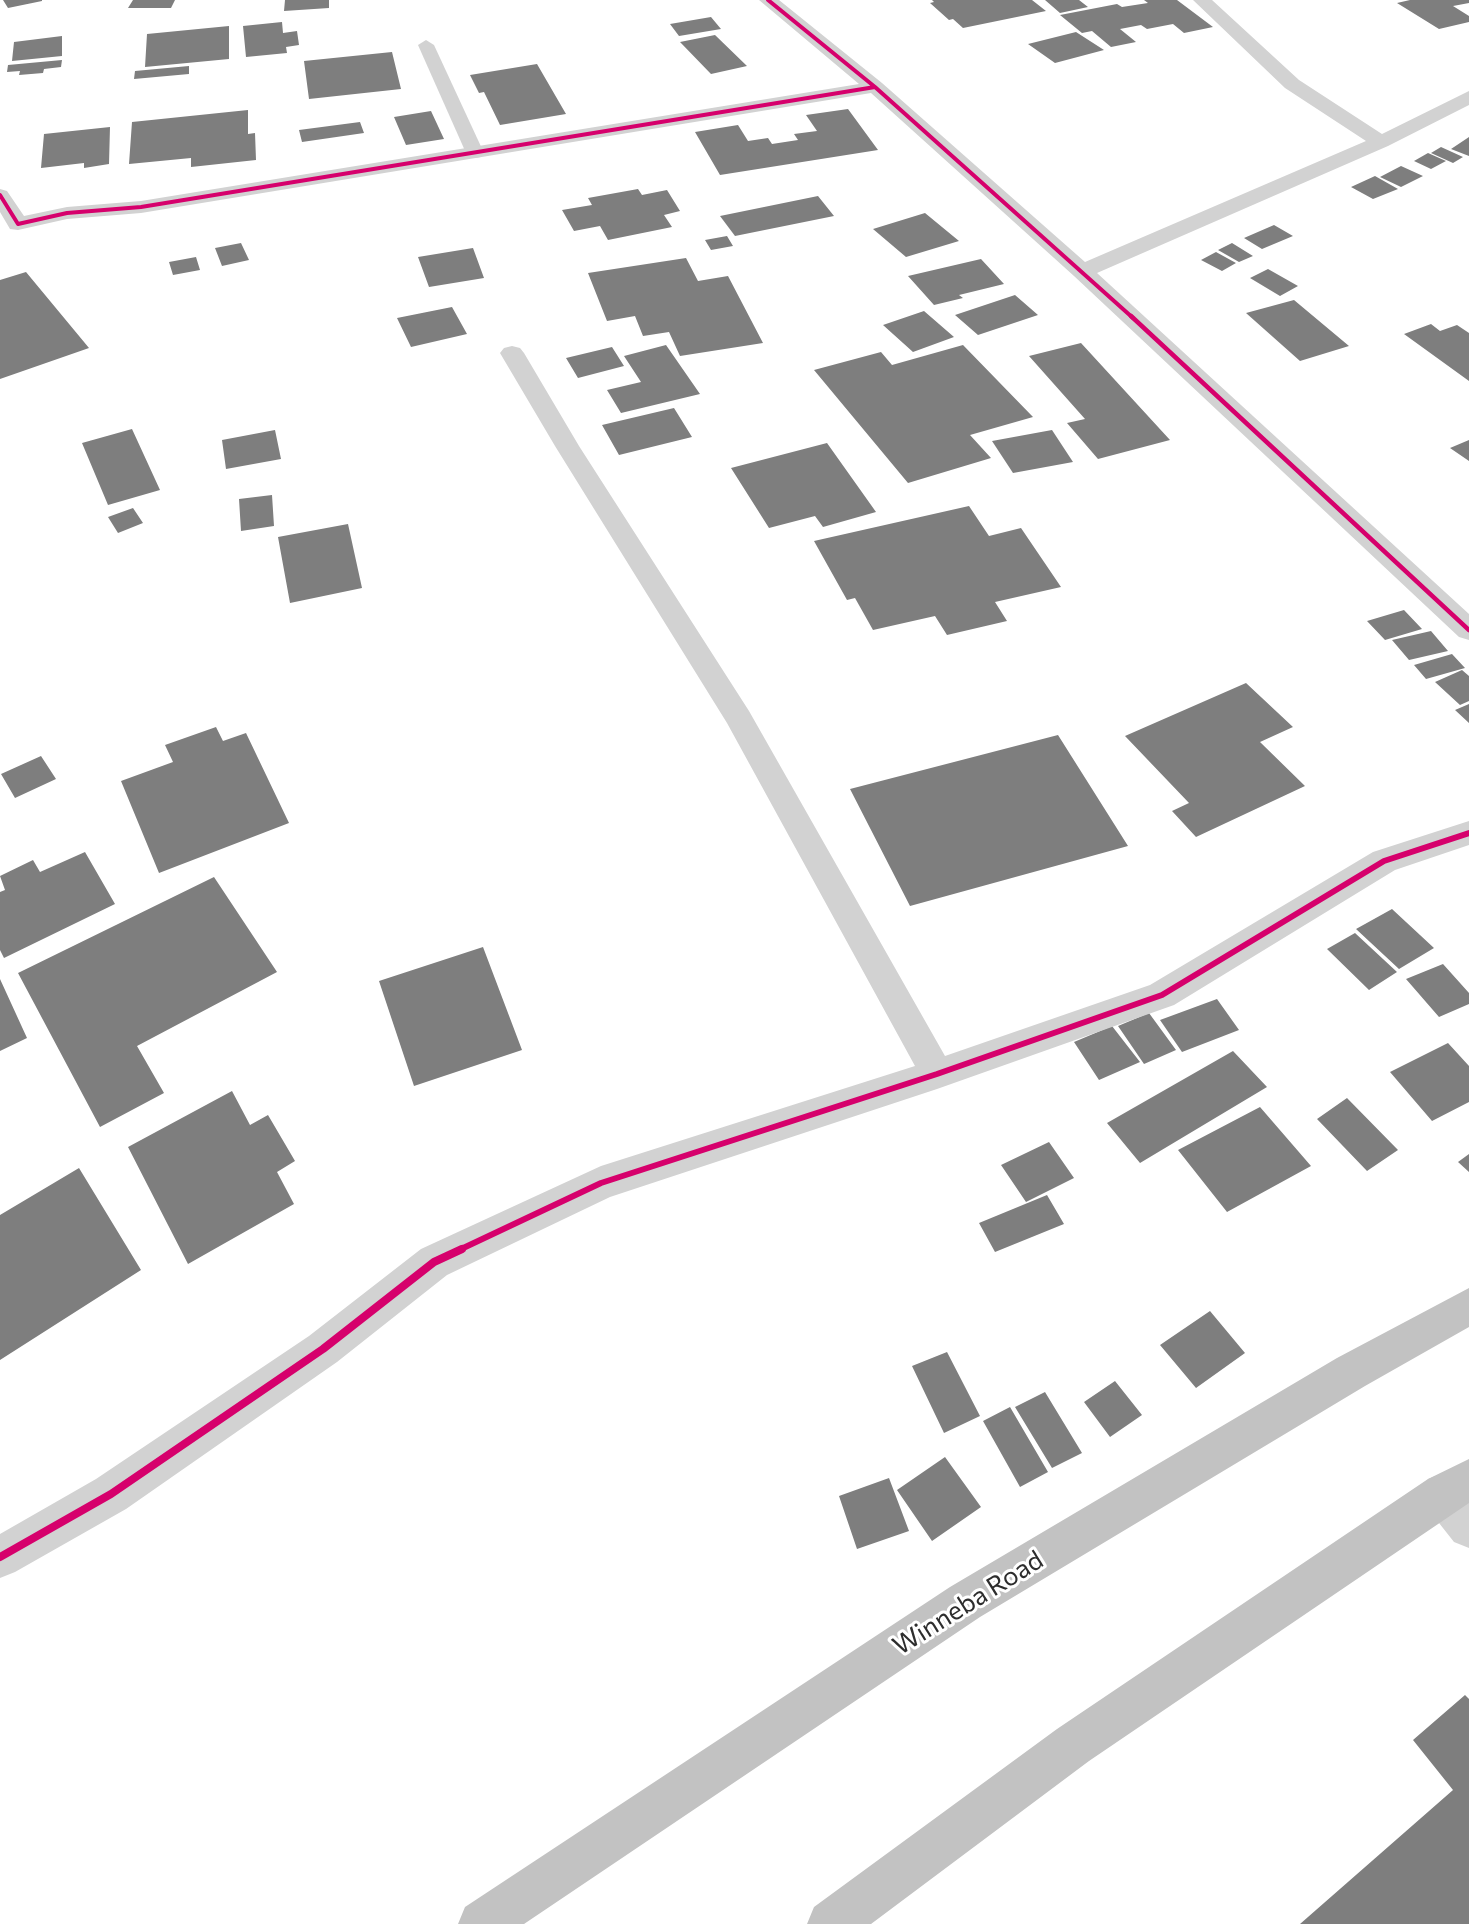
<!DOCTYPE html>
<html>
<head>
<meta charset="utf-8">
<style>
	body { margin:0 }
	canvas { display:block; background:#fff }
</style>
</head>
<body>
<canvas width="1469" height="1924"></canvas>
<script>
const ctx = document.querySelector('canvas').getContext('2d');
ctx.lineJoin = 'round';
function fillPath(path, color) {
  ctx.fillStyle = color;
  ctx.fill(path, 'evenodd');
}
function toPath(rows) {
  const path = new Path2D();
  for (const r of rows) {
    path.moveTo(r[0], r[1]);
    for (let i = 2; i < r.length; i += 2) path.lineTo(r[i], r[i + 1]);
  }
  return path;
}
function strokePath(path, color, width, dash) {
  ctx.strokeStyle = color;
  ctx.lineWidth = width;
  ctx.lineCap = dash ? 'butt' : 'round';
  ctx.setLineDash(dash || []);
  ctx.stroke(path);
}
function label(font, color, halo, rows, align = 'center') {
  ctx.font = font + ' Commissioner,sans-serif';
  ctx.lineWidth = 6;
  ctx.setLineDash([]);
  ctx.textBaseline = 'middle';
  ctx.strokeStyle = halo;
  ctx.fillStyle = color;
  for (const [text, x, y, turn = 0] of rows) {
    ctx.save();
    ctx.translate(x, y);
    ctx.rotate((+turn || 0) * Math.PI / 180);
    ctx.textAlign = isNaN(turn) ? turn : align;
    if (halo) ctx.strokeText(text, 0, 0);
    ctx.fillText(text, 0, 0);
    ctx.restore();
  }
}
fillPath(toPath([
	[3,0,42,0,42,1,8,8],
	[133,0,175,0,171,8,128,8],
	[285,0,329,0,329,8,284,11],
	[932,0,1032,0,1046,11,963,28,953,19,949,20,930,3,934,2],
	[1045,0,1079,0,1088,7,1060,13],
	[1144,0,1177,0,1213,27,1184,33,1173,24,1147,29,1141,25,1120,29,1136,42,1111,47,1092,31,1082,33,1060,15,1117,4,1122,7,1148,3],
	[1410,0,1469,0,1469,3,1453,6,1469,16,1469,22,1439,29,1397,3],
	[711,17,721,29,679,36,670,24],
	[282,22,283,33,297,31,299,45,286,47,287,53,246,57,243,26],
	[229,26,229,59,145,67,147,34],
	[1076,32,1104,50,1055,63,1028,44],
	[715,35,747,66,711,74,680,42],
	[62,36,62,56,12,61,14,42],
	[392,52,401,89,309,99,304,61],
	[62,60,61,67,44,69,43,73,19,75,20,71,7,72,8,65],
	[537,64,566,114,500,125,484,92,479,93,470,75],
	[189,66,189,74,134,79,135,71],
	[848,109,878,150,720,175,695,132,738,125,748,141,768,138,772,144,798,140,794,134,817,131,806,115],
	[248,110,248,134,255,133,256,160,191,167,191,158,129,164,132,122],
	[431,111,444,139,406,145,394,117],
	[360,122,364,133,302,142,299,130],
	[110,127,109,164,84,168,84,163,41,168,44,134],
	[1469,137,1469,156,1451,149],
	[1441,147,1463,157,1453,163,1431,153],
	[1428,153,1446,161,1431,169,1414,161],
	[1401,166,1423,176,1401,187,1380,177],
	[1375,176,1398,189,1373,199,1351,187],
	[638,189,642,195,667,190,680,211,664,215,672,227,608,240,600,226,574,231,562,210,592,205,588,198],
	[818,196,834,216,735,236,720,216],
	[925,213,959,241,906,257,873,229],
	[1274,225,1293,236,1262,249,1244,238],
	[727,236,733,246,711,250,705,240],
	[241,243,249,260,222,266,215,248],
	[1232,243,1253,256,1239,262,1218,250],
	[473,248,484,278,429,287,418,257],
	[1216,252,1236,263,1222,271,1201,260],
	[196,257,200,270,173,275,169,262],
	[686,258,698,281,728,276,763,343,680,356,669,332,643,336,635,316,607,321,588,273],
	[981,259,1004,284,959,295,963,298,934,305,908,276],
	[1268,269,1298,286,1280,296,1250,278],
	[26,272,89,348,0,379,0,280],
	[1015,295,1038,315,978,335,955,315],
	[1294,300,1349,346,1300,361,1246,313],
	[452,307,467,334,411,347,397,318],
	[924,311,954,337,913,352,883,325],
	[1431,324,1440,331,1457,325,1469,333,1469,381,1404,334],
	[1081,343,1170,440,1098,459,1067,423,1085,419,1029,356],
	[666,345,700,394,621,413,607,390,641,382,624,356],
	[963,345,1033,417,970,435,991,458,908,483,814,370,881,352,892,365],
	[612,347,624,366,578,378,566,358],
	[674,408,692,437,619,455,602,425],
	[132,429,160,490,108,505,82,443],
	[275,430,281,459,226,469,222,440],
	[1052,430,1073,462,1013,473,992,441],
	[1469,440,1469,461,1450,448],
	[827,443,876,512,823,527,815,516,769,528,731,468],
	[272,495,274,526,241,531,239,499],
	[969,506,989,536,1021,528,1061,587,995,602,1007,621,947,635,935,616,873,630,855,598,847,600,814,541],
	[133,508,143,523,118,533,108,517],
	[348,524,362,588,290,603,278,537],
	[1404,610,1422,629,1385,640,1367,621],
	[1431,631,1448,651,1409,660,1392,640],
	[1452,654,1465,668,1426,679,1414,665],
	[1462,670,1469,676,1469,701,1460,705,1435,682],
	[1246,683,1293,727,1260,742,1305,786,1196,837,1172,811,1189,803,1125,736],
	[1469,704,1469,723,1455,710],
	[216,727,223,741,246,733,289,823,159,873,121,781,173,762,165,745],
	[1058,735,1128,846,910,906,850,789],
	[41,756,56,779,15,798,1,774],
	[85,852,115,904,4,958,0,950,0,892,5,890,0,876,33,860,40,872],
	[214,877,277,972,137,1046,164,1093,100,1127,18,973],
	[1392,909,1434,948,1399,969,1356,929],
	[1355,933,1397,972,1369,990,1327,949],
	[483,947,522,1050,414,1086,379,981],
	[1443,964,1469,993,1469,1004,1439,1017,1406,979],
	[0,979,27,1038,0,1051],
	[1217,999,1239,1030,1182,1052,1160,1020],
	[1149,1013,1176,1050,1144,1064,1118,1026],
	[1112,1026,1140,1062,1099,1080,1074,1042],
	[1448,1043,1469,1066,1469,1102,1432,1121,1390,1072],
	[1233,1051,1267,1087,1140,1163,1107,1123],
	[232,1091,250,1125,268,1115,295,1161,277,1172,294,1204,188,1264,128,1147],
	[1347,1098,1398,1150,1367,1171,1317,1119],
	[1260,1107,1311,1166,1227,1212,1178,1150],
	[1049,1142,1074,1178,1026,1202,1001,1165],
	[1469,1154,1469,1172,1458,1162],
	[79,1168,141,1270,0,1360,0,1215],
	[1047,1195,1064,1224,995,1252,979,1223],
	[1210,1311,1245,1353,1196,1388,1160,1345],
	[947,1352,980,1416,944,1433,912,1366],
	[1115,1381,1142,1415,1110,1437,1084,1402],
	[1045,1392,1082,1453,1052,1468,1015,1407],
	[1010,1407,1048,1472,1020,1487,983,1421],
	[945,1457,981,1507,932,1541,897,1490],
	[889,1478,909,1531,857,1549,839,1496],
	[1465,1695,1469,1699,1469,1924,1300,1924,1453,1790,1413,1740]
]), '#7e7e7e');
fillPath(toPath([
	[426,40,434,45,484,153,481,157,475,158,469,157,466,153,418,45,426,40]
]), '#d2d2d2');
fillPath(toPath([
	[759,0,779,0,882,83,1085,262,1366,141,1285,88,1193,0,1212,0,1299,80,1382,134,1469,91,1469,105,1388,146,1097,273,1469,614,1469,640,1459,637,1074,276,871,93,141,213,67,219,18,230,10,229,0,212,0,189,7,191,24,216,67,207,141,201,859,84,759,0],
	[512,346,520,348,524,353,579,446,749,711,945,1056,1150,985,1373,852,1469,821,1469,845,1395,870,1174,1005,937,1089,610,1197,447,1275,337,1362,126,1509,15,1572,0,1578,0,1534,96,1479,309,1336,421,1249,601,1166,915,1066,727,723,555,446,500,353,504,348,512,346],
	[1443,1473,1458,1479,1469,1494,1469,1548,1454,1542,1428,1509,1422,1494,1428,1479,1443,1473]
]), '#d2d2d2');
fillPath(toPath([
	[1469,1288,1469,1327,1365,1386,980,1617,524,1924,458,1924,465,1907,950,1587,1337,1358,1469,1288],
	[1469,1459,1469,1503,1089,1761,871,1924,807,1924,814,1907,1057,1729,1428,1479,1469,1459]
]), '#c2c2c2');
strokePath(toPath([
	[768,0,875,87,1133,318],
	[0,195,18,224,67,213,141,207,875,87]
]), '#d6006c', 4);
strokePath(toPath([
	[1131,316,1469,630]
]), '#d6006c', 4.5);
strokePath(toPath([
	[459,1250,601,1183,937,1074,1162,995,1384,861,1469,833]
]), '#d6006c', 6);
strokePath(toPath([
	[0,1557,111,1494,323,1349,434,1262,462,1249]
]), '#d6006c', 8);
label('26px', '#2d2d2d', '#fff', [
	["Winneba Road",968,1603,-32]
]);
</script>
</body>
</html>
